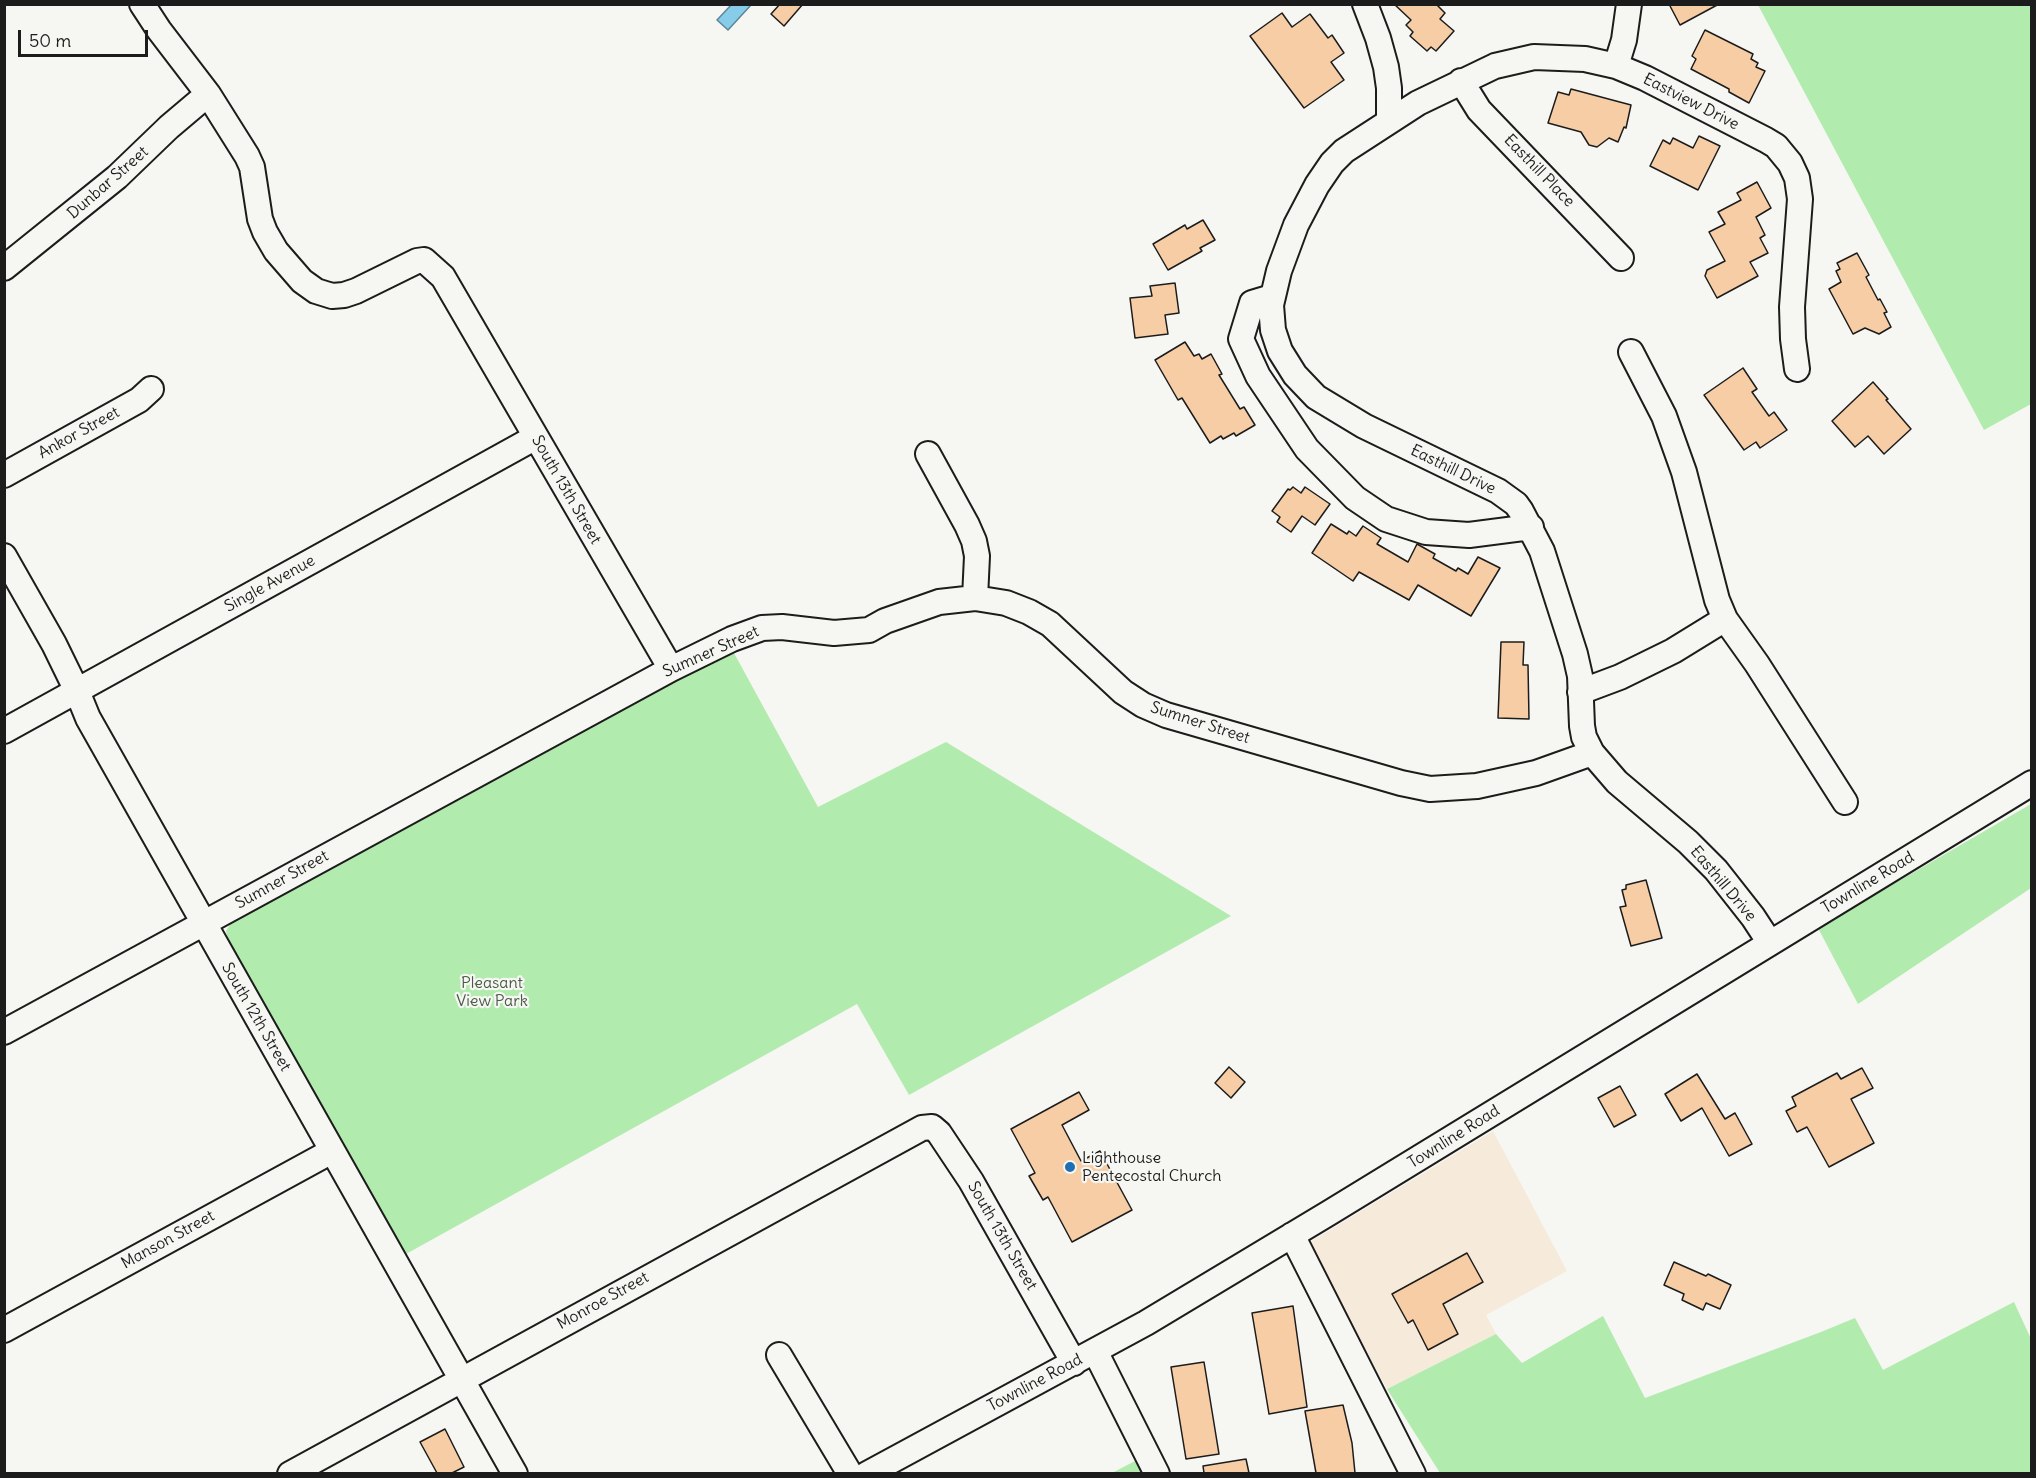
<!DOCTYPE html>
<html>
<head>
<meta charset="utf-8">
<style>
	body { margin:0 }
	#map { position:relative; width:2036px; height:1478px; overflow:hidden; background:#f6f6f2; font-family:Delius,sans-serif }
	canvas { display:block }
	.frame { position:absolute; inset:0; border:6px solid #1c1c1c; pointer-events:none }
	.scale { position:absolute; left:18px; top:30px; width:130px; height:27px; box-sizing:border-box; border:3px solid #1c1c1c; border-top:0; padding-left:8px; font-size:18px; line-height:21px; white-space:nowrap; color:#1c1c1c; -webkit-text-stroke:4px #f6f6f2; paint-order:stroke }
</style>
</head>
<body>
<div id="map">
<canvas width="2036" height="1478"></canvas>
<div class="frame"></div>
<div class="scale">50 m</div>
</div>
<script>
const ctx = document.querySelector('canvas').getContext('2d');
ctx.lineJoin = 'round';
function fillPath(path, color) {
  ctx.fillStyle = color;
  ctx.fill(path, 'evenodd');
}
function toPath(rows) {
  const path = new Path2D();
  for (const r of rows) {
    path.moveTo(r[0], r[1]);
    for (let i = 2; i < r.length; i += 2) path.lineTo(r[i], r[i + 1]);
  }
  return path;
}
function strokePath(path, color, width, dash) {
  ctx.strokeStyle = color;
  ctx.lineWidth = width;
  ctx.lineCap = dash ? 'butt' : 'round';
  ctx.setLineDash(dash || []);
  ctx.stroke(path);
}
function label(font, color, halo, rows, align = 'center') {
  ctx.font = font + ' Delius,sans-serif';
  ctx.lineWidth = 4.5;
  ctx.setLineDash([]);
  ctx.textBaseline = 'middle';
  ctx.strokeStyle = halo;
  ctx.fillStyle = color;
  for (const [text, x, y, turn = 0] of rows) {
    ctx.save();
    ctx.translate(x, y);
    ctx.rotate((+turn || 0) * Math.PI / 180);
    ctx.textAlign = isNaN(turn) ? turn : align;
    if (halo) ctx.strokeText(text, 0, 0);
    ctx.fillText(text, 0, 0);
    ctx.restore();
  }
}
fillPath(toPath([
	[1493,1131,1567,1271,1486,1315,1496,1334,1387,1389,1307,1244]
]), '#f6eadb');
fillPath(toPath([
	[1758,5,2031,5,2031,404,1984,430],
	[734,653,818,807,946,742,1231,916,909,1095,857,1004,406,1254,228,939,226,931,231,923,242,914,624,706],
	[2031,804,2031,888,1858,1004,1818,928],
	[2014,1302,2031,1339,2031,1473,1440,1473,1387,1389,1496,1334,1522,1363,1603,1316,1645,1398,1821,1332,1855,1318,1883,1370],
	[1137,1460,1144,1474,1110,1474]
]), '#b2ebae');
const water = toPath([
	[732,4,751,5,728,30,717,20,732,4]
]);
fillPath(water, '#87cce8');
strokePath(water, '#5c8696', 1.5);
const building = toPath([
	[780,4,803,4,784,26,771,14,780,4],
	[1394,4,1436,4,1445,13,1440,19,1454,31,1436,51,1431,47,1427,51,1410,36,1413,32,1406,25,1411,20,1394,4],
	[1669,4,1719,4,1680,25,1669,4],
	[1282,13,1292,27,1310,14,1328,38,1332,35,1344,53,1331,62,1344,80,1304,108,1250,36,1282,13],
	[1705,30,1753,54,1751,59,1758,63,1756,67,1765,71,1749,103,1729,92,1729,89,1691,69,1696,59,1692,56,1705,30],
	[1571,89,1631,105,1626,128,1624,127,1618,142,1609,138,1597,147,1589,145,1581,132,1548,123,1558,92,1569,95,1571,89],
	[1699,136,1720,146,1698,190,1650,166,1663,140,1670,144,1673,138,1693,148,1699,136],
	[1757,182,1771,208,1756,217,1765,235,1760,238,1768,253,1750,262,1758,276,1717,298,1705,276,1707,270,1725,261,1709,232,1725,224,1718,212,1741,200,1737,193,1757,182],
	[1203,220,1215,240,1200,248,1202,251,1168,270,1153,244,1185,225,1187,229,1203,220],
	[1857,253,1869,275,1866,277,1878,300,1880,299,1887,312,1884,313,1891,327,1879,334,1865,328,1853,334,1829,289,1841,282,1836,271,1840,269,1837,263,1857,253],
	[1175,283,1179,313,1165,315,1168,334,1135,338,1130,298,1152,296,1150,286,1175,283],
	[1185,342,1194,356,1199,354,1202,359,1211,354,1222,374,1219,375,1240,409,1244,407,1255,425,1236,436,1234,433,1223,439,1221,436,1210,443,1182,398,1178,400,1155,360,1185,342],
	[1743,368,1757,389,1752,392,1769,416,1774,412,1787,430,1760,448,1756,442,1744,450,1704,395,1743,368],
	[1873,382,1888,399,1886,400,1911,429,1884,454,1868,436,1855,447,1832,421,1873,382],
	[1293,487,1301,493,1305,487,1330,504,1315,525,1302,516,1291,532,1277,522,1280,517,1272,511,1288,489,1290,490,1293,487],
	[1331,524,1347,534,1349,531,1356,536,1363,526,1381,538,1377,544,1408,562,1417,544,1435,554,1433,558,1456,571,1458,568,1468,574,1478,557,1500,568,1471,616,1418,585,1409,600,1359,572,1353,581,1312,553,1331,524],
	[1501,642,1524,642,1523,665,1528,665,1529,719,1498,718,1501,642],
	[1646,880,1662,938,1631,946,1620,907,1626,906,1622,890,1626,889,1626,885,1646,880],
	[1229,1067,1245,1082,1231,1098,1215,1083,1229,1067],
	[1862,1068,1873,1088,1851,1099,1874,1143,1829,1167,1807,1127,1797,1132,1786,1111,1796,1106,1792,1097,1837,1073,1841,1079,1862,1068],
	[1697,1074,1725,1119,1735,1113,1752,1144,1729,1156,1702,1108,1681,1121,1665,1094,1697,1074],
	[1620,1086,1636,1115,1614,1127,1598,1098,1620,1086],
	[1079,1092,1089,1110,1062,1125,1081,1161,1100,1151,1132,1210,1072,1242,1048,1197,1043,1200,1029,1176,1035,1173,1011,1129,1079,1092],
	[1467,1253,1483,1282,1443,1304,1458,1334,1428,1350,1413,1320,1408,1323,1392,1294,1467,1253],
	[1674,1262,1706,1276,1708,1274,1731,1285,1720,1309,1706,1303,1703,1310,1682,1300,1684,1294,1664,1285,1674,1262],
	[1293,1306,1307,1407,1269,1414,1252,1313,1293,1306],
	[1204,1362,1219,1454,1186,1459,1171,1367,1204,1362],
	[1343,1405,1352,1443,1355,1473,1316,1473,1305,1411,1343,1405],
	[445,1429,464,1467,452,1473,437,1473,420,1442,445,1429],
	[1246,1459,1249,1473,1204,1473,1203,1466,1246,1459]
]);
fillPath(building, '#f6cda5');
strokePath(building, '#1c1c1c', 1.5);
const minor = toPath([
	[142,4,159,30,208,94,247,156,252,167,260,219,265,232,276,251,302,281,316,291,332,296,344,295,356,291,417,261,424,260,443,277,671,669],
	[1365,4,1378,38,1386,67,1389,88,1389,120],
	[1616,66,1624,40,1629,4],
	[1461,81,1479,110,1621,258],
	[4,268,117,177,169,127,208,94],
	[1272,297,1252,303,1241,339,1258,376,1307,449,1355,498,1386,519,1426,532,1469,535,1531,527],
	[1631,352,1664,416,1684,472,1717,600,1725,619,1757,664,1845,802],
	[928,454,967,525,974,541,977,556,975,598],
	[4,475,139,400,151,389],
	[4,556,54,644,77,691,88,718,515,1474],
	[1580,692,1620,677,1673,651,1725,619],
	[4,731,536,437],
	[1770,943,1753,917,1716,870,1688,842,1617,782,1592,753,1584,737,1582,726,1580,676,1575,654,1542,551,1521,511,1516,504,1498,491,1364,426,1316,397,1295,375,1280,351,1273,330,1271,305,1279,271,1296,225,1317,185,1332,163,1344,151,1418,103,1495,66,1534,57,1585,59,1616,66,1645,78,1766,140,1776,146,1790,163,1797,178,1800,199,1792,307,1793,339,1797,369],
	[4,1032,671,669,732,639,762,628,782,627,834,633,869,630,885,621,939,602,975,598,1006,603,1029,612,1050,624,1123,692,1143,705,1166,715,1401,783,1430,789,1477,786,1536,773,1592,753],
	[1292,1235,1413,1474],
	[4,1330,332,1151],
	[1095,1351,1157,1474],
	[779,1355,850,1474],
	[290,1474,922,1128,932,1127,939,1133,971,1181,1074,1363],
	[867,1474,1146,1323,1329,1213,2032,783]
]);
strokePath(minor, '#1c1c1c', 28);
strokePath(minor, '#f6f6f2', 24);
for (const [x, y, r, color] of [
	[1070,1167,6,"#1f6fb2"]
]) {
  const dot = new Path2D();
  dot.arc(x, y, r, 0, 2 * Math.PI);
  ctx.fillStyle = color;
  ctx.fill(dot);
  strokePath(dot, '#f6f6f2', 2);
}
label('16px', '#1c1c1c', '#f6f6f2', [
	["Eastview Drive",1691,102,27],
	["Easthill Place",1539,171,46],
	["Dunbar Street",108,183,-41],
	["Ankor Street",79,433,-29],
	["Easthill Drive",1453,470,26],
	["South 13th Street",566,490,60],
	["Single Avenue",270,584,-29],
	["Sumner Street",711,652,-24],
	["Sumner Street",1200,723,18],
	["Sumner Street",282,880,-29],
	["Townline Road",1868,883,-31],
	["Easthill Drive",1723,884,50],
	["South 12th Street",256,1017,60],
	["Townline Road",1454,1137,-32],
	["South 13th Street",1002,1236,60],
	["Manson Street",168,1240,-29],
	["Monroe Street",603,1301,-29],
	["Townline Road",1035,1383,-28]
]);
label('16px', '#495a48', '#f6f6f2', [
	["Pleasant",492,983],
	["View Park",492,1001]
]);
label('16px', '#1c1c1c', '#f6f6f2', [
	["Lighthouse",1082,1158],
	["Pentecostal Church",1082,1176]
], 'left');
</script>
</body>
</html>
